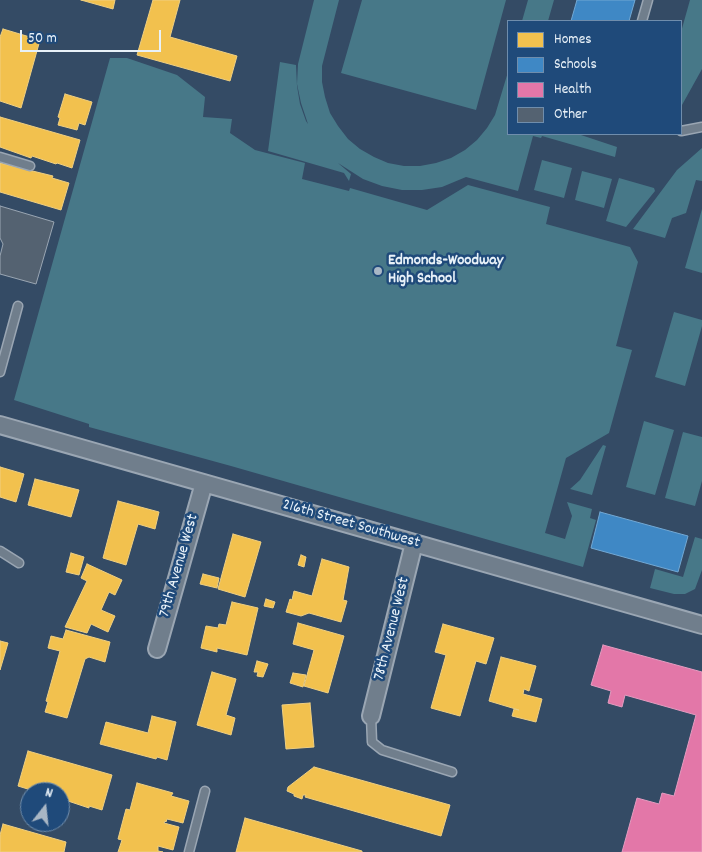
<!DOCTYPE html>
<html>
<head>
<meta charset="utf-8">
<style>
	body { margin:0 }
	#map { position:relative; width:702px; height:852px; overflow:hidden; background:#344b65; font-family:Dekko,sans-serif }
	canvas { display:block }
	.legend { position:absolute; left:507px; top:20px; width:175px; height:115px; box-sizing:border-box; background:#1f4a7a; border:1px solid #6f8dac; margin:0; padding:6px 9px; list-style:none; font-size:15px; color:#e8f1f8 }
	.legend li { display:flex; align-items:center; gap:10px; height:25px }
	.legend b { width:25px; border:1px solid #6f8dac }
	.north { position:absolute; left:20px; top:782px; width:50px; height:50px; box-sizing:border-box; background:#1f4a7a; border:1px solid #6f8dac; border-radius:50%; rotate:16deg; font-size:14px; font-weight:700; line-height:20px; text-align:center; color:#e8f1f8 }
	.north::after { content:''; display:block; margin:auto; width:18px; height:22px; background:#a9b7c5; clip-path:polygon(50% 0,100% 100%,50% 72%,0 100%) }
	.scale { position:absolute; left:20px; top:30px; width:141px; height:22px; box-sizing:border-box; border:2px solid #e8f1f8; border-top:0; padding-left:6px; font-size:15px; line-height:18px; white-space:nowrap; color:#e8f1f8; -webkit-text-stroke:4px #1f4a7a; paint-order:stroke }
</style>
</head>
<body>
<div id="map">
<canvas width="702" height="852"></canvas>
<ul class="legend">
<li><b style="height:14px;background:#f2c14e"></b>Homes</li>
<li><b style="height:14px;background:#3f88c5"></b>Schools</li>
<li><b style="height:14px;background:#e377a8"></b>Health</li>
<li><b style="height:14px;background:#546271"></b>Other</li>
</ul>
<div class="north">N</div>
<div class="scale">50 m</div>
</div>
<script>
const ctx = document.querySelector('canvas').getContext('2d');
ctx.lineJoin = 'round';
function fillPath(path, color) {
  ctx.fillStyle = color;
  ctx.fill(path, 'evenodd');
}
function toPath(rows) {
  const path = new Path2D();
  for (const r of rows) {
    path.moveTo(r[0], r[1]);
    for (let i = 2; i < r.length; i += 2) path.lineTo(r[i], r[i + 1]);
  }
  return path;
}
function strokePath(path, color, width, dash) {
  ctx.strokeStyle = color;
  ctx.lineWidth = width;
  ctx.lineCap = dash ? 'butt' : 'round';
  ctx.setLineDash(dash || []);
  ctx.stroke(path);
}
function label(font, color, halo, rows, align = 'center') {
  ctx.font = font + ' Dekko,sans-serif';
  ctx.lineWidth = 5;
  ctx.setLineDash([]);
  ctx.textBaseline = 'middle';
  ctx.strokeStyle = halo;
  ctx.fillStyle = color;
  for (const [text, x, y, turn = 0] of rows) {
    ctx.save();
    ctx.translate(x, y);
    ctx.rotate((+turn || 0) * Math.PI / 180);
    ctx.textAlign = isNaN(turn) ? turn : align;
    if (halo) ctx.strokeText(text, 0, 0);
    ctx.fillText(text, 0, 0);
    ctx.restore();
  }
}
fillPath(toPath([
	[314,0,339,0,322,66,322,82,325,97,330,113,338,126,348,139,360,149,374,157,388,163,404,166,420,166,436,163,451,158,465,150,477,140,487,128,495,115,508,72,508,134,578,134,617,147,615,157,542,136,541,138,533,136,518,191,466,177,442,187,422,190,402,190,382,186,363,179,338,163,351,174,349,181,344,173,268,151,280,62,296,65,297,86,300,104,306,121,308,124,301,103,297,84,298,64],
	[362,0,506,0,476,110,341,73],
	[528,0,554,0,548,21,522,21],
	[690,0,702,0,702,69,682,105,681,32],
	[110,58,127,58,177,75,205,97,203,117,232,119,230,133,255,150,305,163,302,179,349,191,350,188,427,210,468,185,550,207,546,224,630,247,638,262,616,346,632,350,609,433,566,458,545,533,565,539,572,516,567,502,592,509,590,518,596,520,583,567,231,466,89,427,89,424,14,400],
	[702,148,702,181,696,180,686,213,672,218,665,238,633,229,677,170],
	[542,160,572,168,564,198,534,190],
	[582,171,612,179,604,208,575,200],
	[619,178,654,188,655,191,626,227,606,221],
	[702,209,702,273,685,268],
	[674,312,702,320,702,326,685,386,655,377],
	[644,421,674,430,655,495,626,487],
	[683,432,702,437,702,481,695,506,665,498],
	[603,445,606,446,592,495,570,489,580,480],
	[695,537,702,539,702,570,695,589,685,594,674,594,650,588,655,569,683,577]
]), '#477888');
const homes = toPath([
	[81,0,115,0,113,9,81,0],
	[153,0,180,0,170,37,237,56,230,81,137,55,153,0],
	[3,29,40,40,21,108,0,101,0,37,3,29],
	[65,94,92,102,85,125,79,123,77,130,58,125,60,118,58,117,65,94],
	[0,117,80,140,72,168,57,163,56,164,32,156,31,158,0,147,0,117],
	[0,163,53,176,52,178,69,183,61,210,0,192,0,163],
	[0,467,24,474,16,502,0,497,0,467],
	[35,479,79,490,71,517,28,505,35,479],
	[118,501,159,512,155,529,138,524,126,565,103,558,118,501],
	[233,534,261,542,245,597,218,589,233,534],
	[71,553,84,557,79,575,66,572,71,553],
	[301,555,306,557,304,567,298,565,301,555],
	[322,559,349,567,343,600,347,601,341,622,309,613,301,616,286,612,290,599,292,600,294,591,312,596,322,559],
	[87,564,122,580,115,595,109,592,101,610,115,616,108,632,91,624,87,633,65,627,87,581,81,578,87,564],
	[203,574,219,578,217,588,200,584,203,574],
	[266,599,275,602,273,608,264,606,266,599],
	[232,602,258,608,247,655,217,648,217,652,201,648,206,626,218,628,219,624,226,625,232,602],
	[298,623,344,636,328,693,304,686,314,650,293,644,298,623],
	[443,624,494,638,486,664,476,661,460,716,431,708,446,655,435,652,443,624],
	[66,630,110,642,105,662,89,657,85,659,67,718,45,712,48,702,46,701,60,651,48,648,51,636,63,639,66,630],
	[0,641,8,643,0,670,0,641],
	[501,657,536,666,529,691,524,689,523,694,542,699,536,722,512,716,514,709,519,710,489,701,501,657],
	[257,661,268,664,263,677,257,676,258,672,254,672,257,661],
	[212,672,236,679,226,715,235,718,231,735,197,725,212,672],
	[293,673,306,675,303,687,290,683,293,673],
	[310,703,314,747,286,749,282,705,310,703],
	[152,716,176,722,167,760,157,757,156,759,100,744,106,722,148,733,152,716],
	[28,751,112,775,102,810,89,806,89,808,65,800,65,802,60,800,60,792,31,792,31,790,18,786,28,751],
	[314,767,450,805,441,836,305,797,306,795,303,795,302,799,294,796,294,794,287,791,288,787,314,767],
	[137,783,173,793,171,796,189,801,183,823,167,819,166,822,165,821,164,823,179,827,173,850,158,846,158,851,163,852,118,852,122,840,118,839,126,809,130,810,137,783],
	[245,818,362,851,362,852,236,852,245,818],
	[3,824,66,842,64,852,0,852,0,835,3,824]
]);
fillPath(homes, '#f2c14e');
strokePath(homes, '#efcf81', 1);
const schools = toPath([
	[577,0,635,0,629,21,571,21,577,0],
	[600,512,688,536,678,572,591,548,600,512]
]);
fillPath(schools, '#3f88c5');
strokePath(schools, '#72a8d4', 1);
const health = toPath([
	[603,645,702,672,702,852,622,852,637,798,659,804,662,793,674,796,696,715,625,695,622,707,608,703,611,691,591,685,603,645]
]);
fillPath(health, '#e377a8');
strokePath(health, '#e49cc0', 1);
const building = toPath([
	[0,206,54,222,36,284,0,274,0,256,3,244,0,238,0,206]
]);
fillPath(building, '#546271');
strokePath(building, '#9aa6b3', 1);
const lane = toPath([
	[642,21,648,0],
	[681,131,702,127],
	[0,157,30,166],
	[0,372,18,306],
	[0,551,19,563],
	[371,716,372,742,382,750,452,772],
	[189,852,205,791]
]);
const street = toPath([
	[0,425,702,625],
	[157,649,204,483],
	[371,716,414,543]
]);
strokePath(lane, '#9aa6b3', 11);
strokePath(street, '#9aa6b3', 20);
strokePath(lane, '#707e8c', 8);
strokePath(street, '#707e8c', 16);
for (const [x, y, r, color] of [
	[378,271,5,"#a9b7c5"]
]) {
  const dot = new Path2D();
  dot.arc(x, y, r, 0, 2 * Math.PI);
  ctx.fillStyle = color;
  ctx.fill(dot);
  strokePath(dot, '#1f4a7a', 2);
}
label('bold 16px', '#e8f1f8', '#1f4a7a', [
	["Edmonds-Woodway",388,262],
	["High School",388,280]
], 'left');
label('16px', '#e8f1f8', '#1f4a7a', [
	["216th Street Southwest",351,525,16],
	["79th Avenue West",180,566,-74],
	["78th Avenue West",393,629,-76]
]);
</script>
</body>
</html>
